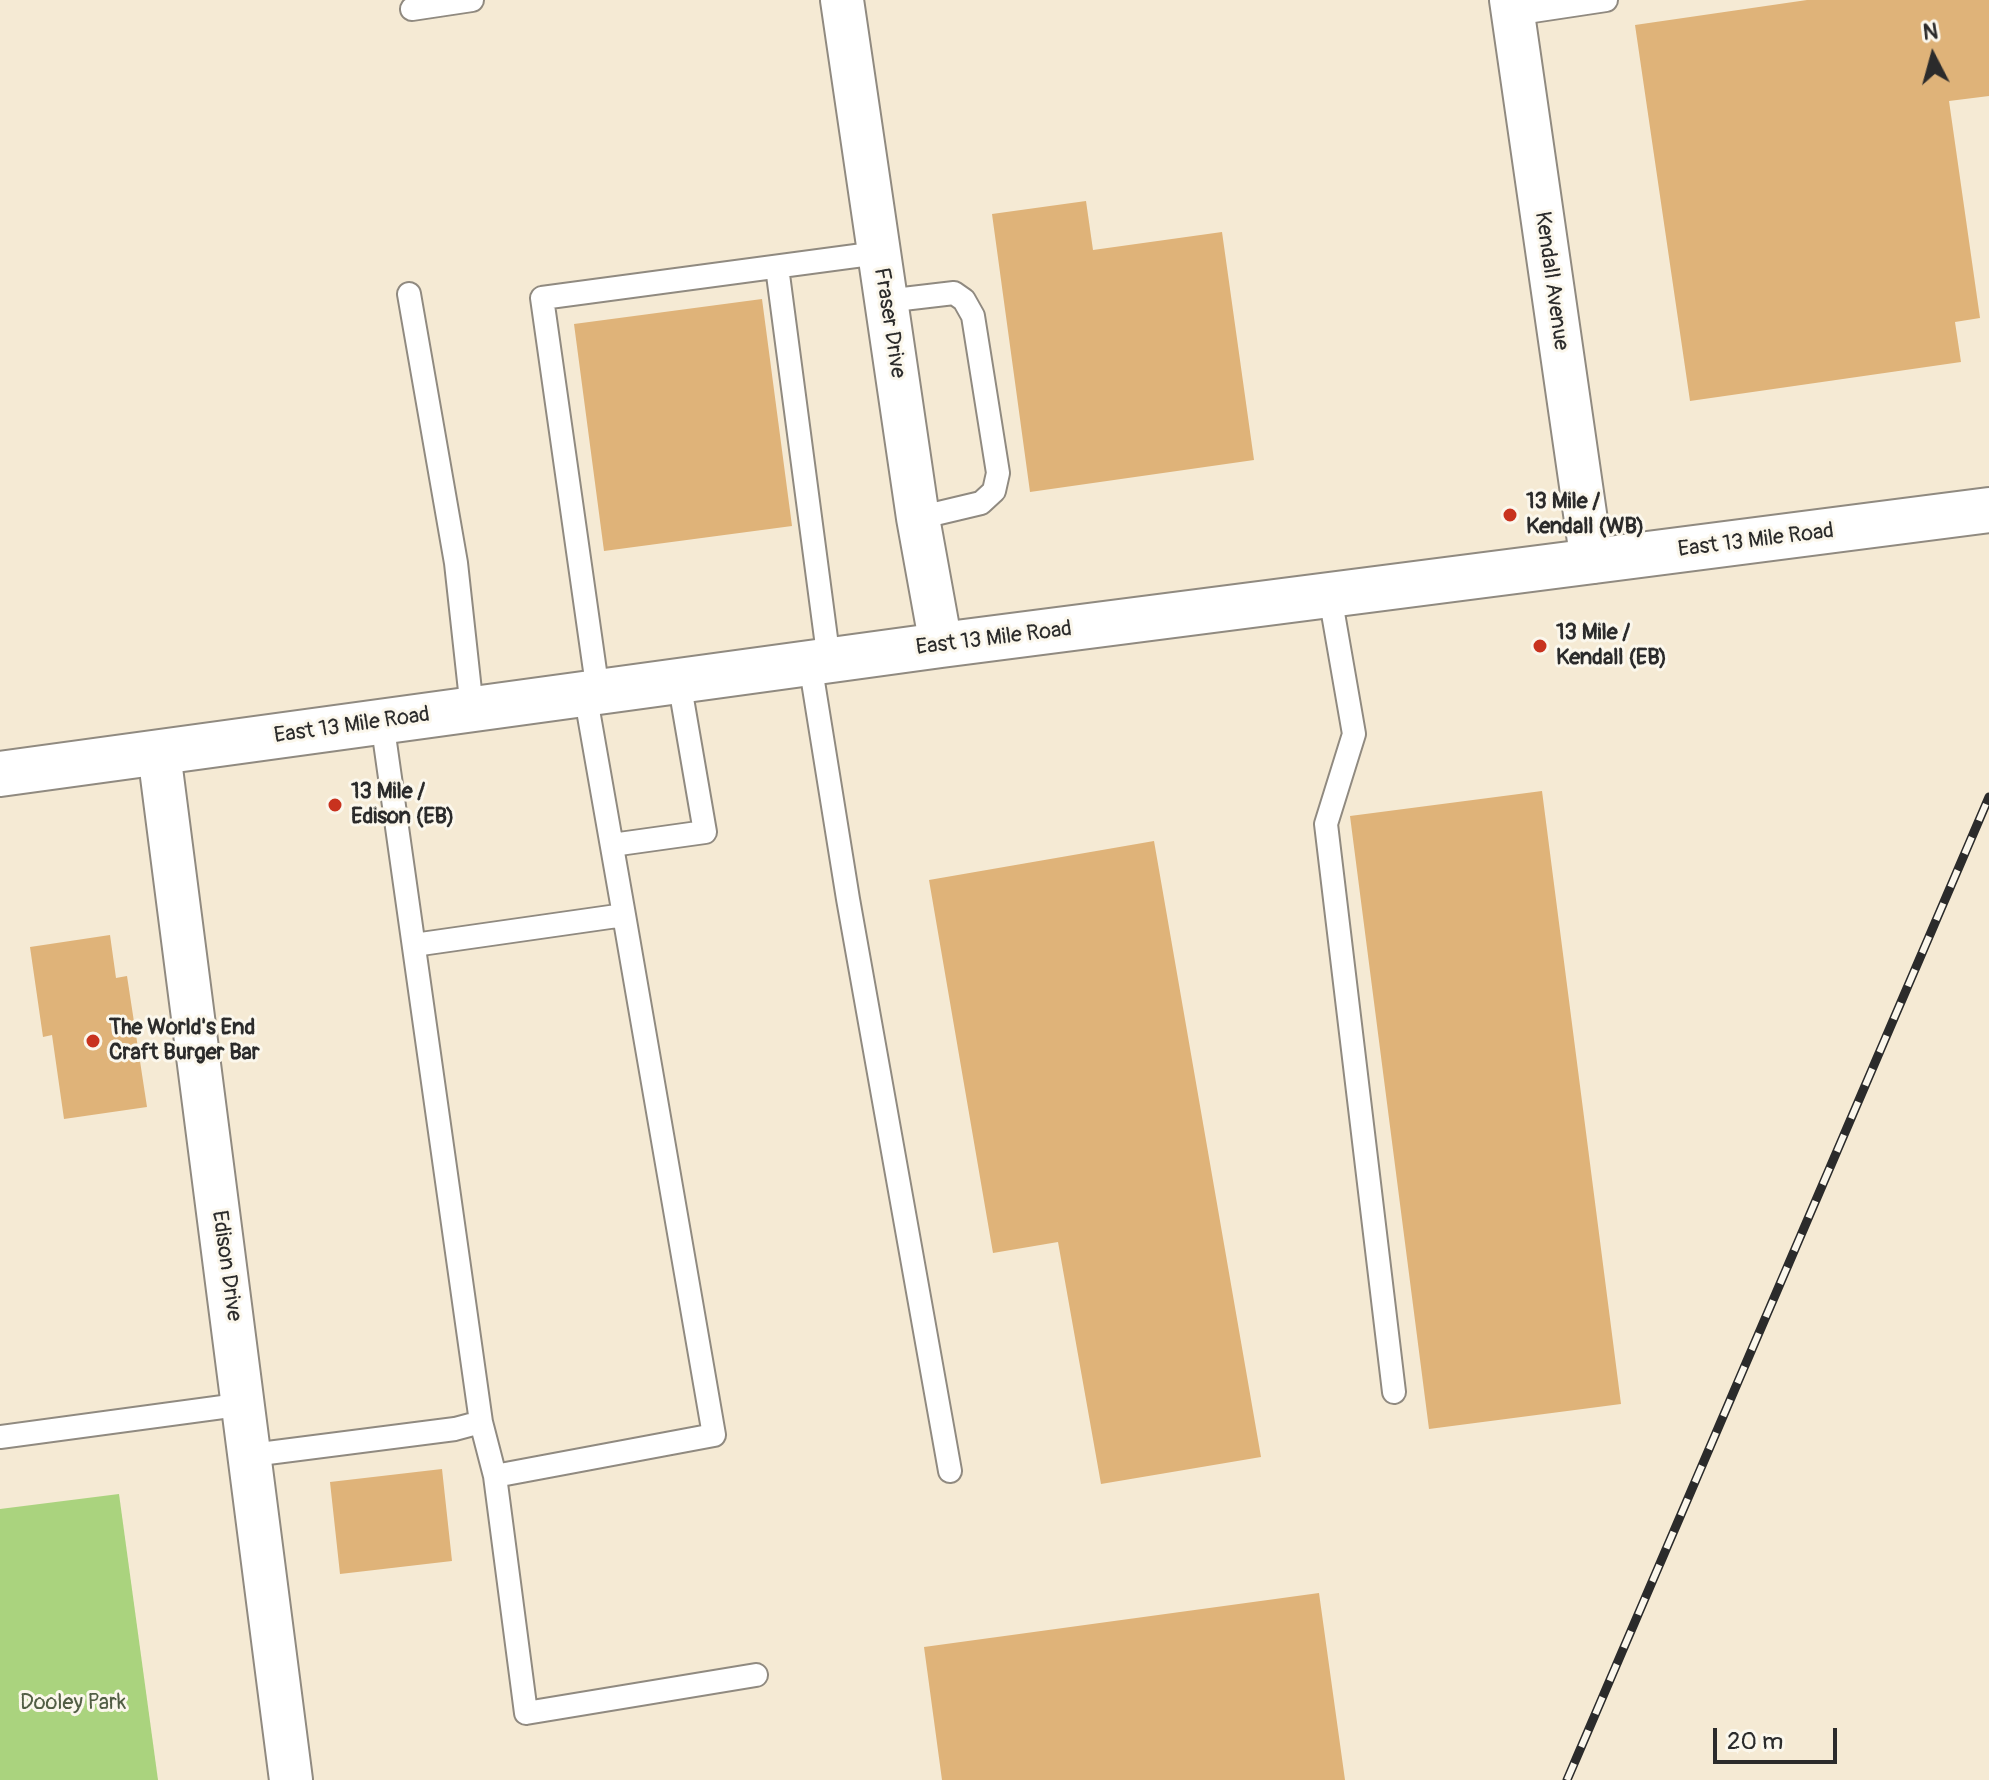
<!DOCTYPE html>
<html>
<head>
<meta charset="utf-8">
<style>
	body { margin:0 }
	#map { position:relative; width:1989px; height:1780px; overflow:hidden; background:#f5ead4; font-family:Pangolin,sans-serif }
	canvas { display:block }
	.north { position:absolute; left:1893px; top:16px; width:80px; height:80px; -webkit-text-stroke:6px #fbf7ec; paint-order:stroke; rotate:354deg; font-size:22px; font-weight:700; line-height:32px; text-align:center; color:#2b2b2b }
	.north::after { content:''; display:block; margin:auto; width:28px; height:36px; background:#2b2b2b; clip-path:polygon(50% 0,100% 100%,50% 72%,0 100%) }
	.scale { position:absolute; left:1713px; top:1728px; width:124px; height:36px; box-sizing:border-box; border:4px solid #2b2b2b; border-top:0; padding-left:10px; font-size:24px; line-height:28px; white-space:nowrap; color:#2b2b2b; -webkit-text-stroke:6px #fbf7ec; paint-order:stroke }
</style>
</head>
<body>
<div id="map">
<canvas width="1989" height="1780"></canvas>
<div class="north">N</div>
<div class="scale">20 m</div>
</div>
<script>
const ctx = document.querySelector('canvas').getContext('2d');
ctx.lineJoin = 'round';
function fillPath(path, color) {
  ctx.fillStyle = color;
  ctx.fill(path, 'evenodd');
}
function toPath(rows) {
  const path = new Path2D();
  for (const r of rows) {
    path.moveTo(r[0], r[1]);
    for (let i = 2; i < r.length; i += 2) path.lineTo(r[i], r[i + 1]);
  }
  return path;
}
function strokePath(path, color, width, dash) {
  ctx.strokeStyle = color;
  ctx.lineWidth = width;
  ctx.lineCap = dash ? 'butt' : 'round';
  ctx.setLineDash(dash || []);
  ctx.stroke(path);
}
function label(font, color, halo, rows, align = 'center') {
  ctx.font = font + ' Pangolin,sans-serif';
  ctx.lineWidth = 6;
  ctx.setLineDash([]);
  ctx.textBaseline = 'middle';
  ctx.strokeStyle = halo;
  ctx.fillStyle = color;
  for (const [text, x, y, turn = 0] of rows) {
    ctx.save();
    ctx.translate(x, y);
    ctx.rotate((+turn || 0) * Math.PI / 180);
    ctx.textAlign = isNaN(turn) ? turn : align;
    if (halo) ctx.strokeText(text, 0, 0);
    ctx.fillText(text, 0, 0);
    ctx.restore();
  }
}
fillPath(toPath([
	[119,1494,158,1780,0,1780,0,1509]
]), '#aad37e');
fillPath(toPath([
	[1807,0,1989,0,1989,96,1949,101,1980,318,1955,322,1961,362,1690,401,1635,25],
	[1086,201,1093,250,1222,232,1254,460,1030,492,992,214],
	[762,299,792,526,604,551,574,324],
	[1542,791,1621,1404,1429,1429,1350,816],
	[1154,841,1261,1457,1101,1484,1058,1242,993,1253,929,880],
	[110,935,116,978,127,976,147,1107,64,1119,52,1035,43,1037,30,947],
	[442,1469,452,1561,340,1574,330,1482],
	[1319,1593,1345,1780,942,1780,924,1647]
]), '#dfb379');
const service = toPath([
	[412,9,472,0],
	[1513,14,1606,0],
	[777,267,829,661],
	[409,294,456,563,472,709],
	[886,301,954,293,964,300,973,316,998,473,994,491,981,503,918,518],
	[1330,596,1354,734,1326,824,1394,1392],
	[810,663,848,899,950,1471],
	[598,692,542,298,878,253],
	[612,845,705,832,679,681],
	[414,945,624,915,585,693],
	[481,1422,495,1476,526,1713,756,1675],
	[0,1437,245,1404],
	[252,1455,455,1429,481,1422,382,721],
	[495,1476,714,1435,624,915]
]);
const minor = toPath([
	[842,0,918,518,941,645],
	[1511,0,1592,562],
	[159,753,291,1780]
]);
const secondary = toPath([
	[0,774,941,645,1989,510]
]);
strokePath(service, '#908a80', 26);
strokePath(minor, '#908a80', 46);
strokePath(secondary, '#908a80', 48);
strokePath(service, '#fff', 22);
strokePath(minor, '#fff', 42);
strokePath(secondary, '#fff', 44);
const rail = toPath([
	[1567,1780,1989,797]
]);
strokePath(rail, '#2b2b2b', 9);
strokePath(rail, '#fbf7ec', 6, [18]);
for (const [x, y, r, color] of [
	[1510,515,8,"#c8321e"],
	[1540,646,8,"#c8321e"],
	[335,805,8,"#c8321e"],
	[93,1041,8,"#c8321e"]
]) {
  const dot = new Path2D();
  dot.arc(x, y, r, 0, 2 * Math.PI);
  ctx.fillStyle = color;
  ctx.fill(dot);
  strokePath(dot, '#fbf7ec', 3);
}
label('22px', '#2b2b2b', '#fbf7ec', [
	["Kendall Avenue",1551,281,82],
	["Fraser Drive",889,323,81],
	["East 13 Mile Road",1756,541,-7],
	["East 13 Mile Road",994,639,-7],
	["East 13 Mile Road",352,726,-8],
	["Edison Drive",226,1266,82]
]);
label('bold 22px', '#2b2b2b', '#fbf7ec', [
	["13 Mile /",1526,502],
	["Kendall (WB)",1526,527],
	["13 Mile /",1556,633],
	["Kendall (EB)",1556,658],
	["13 Mile /",351,792],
	["Edison (EB)",351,817],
	["The World's End",109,1028],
	["Craft Burger Bar",109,1053]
], 'left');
label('22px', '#515d44', '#fbf7ec', [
	["Dooley Park",73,1703]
]);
</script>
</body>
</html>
